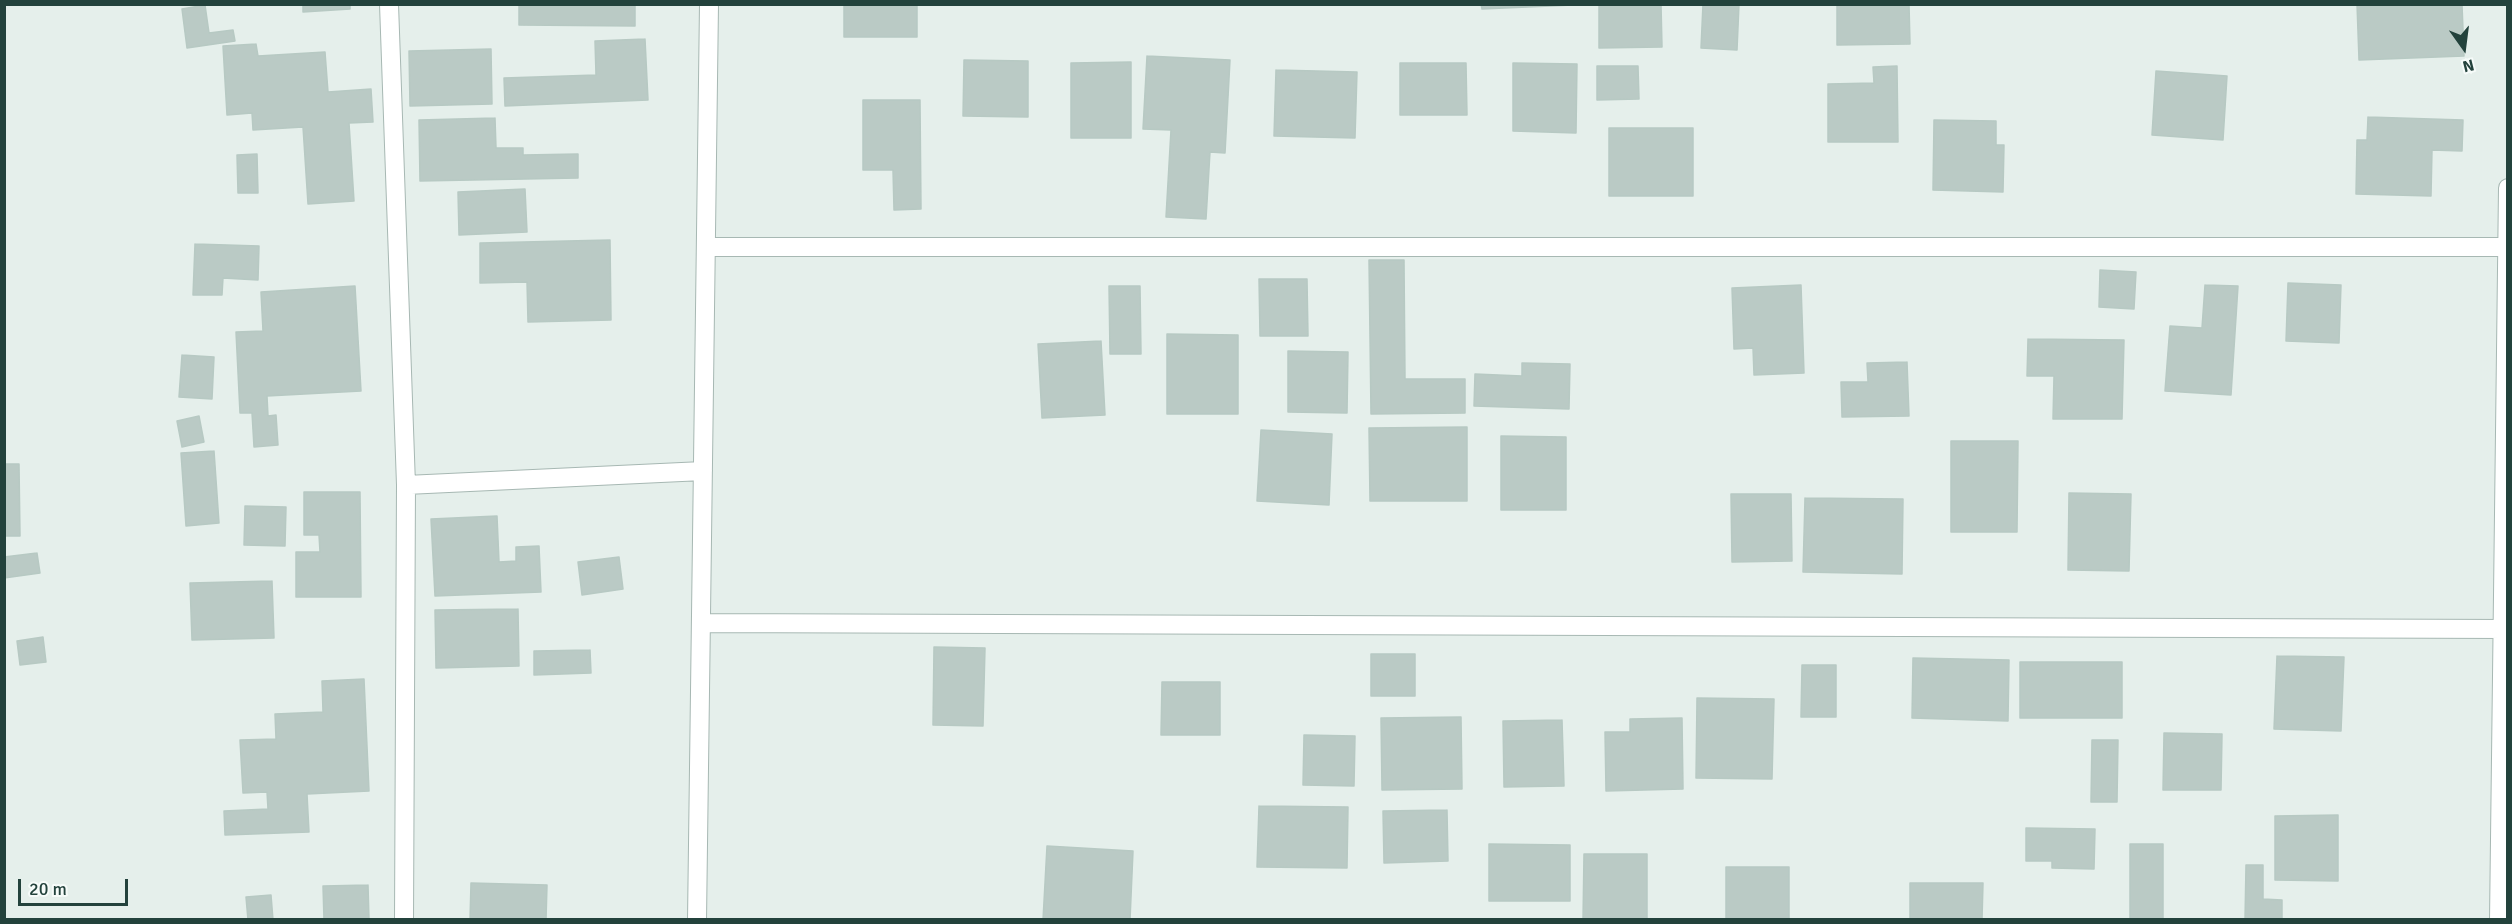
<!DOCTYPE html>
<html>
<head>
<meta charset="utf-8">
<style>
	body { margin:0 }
	#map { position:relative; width:2512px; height:924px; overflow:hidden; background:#e5efeb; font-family:Signika,sans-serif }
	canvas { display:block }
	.frame { position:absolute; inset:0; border:6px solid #23423c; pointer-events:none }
	.north { position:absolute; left:2434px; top:18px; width:60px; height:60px; -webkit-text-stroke:4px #f6fbf9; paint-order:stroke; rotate:166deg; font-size:16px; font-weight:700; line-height:24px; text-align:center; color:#23423c }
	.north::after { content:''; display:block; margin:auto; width:21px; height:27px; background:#23423c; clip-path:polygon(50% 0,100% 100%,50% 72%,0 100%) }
	.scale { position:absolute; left:18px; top:879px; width:110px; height:27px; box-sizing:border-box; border:3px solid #23423c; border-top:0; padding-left:8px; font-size:18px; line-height:21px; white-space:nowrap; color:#23423c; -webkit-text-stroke:4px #f6fbf9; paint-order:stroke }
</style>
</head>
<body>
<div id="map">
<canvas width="2512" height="924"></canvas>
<div class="frame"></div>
<div class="north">N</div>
<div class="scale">20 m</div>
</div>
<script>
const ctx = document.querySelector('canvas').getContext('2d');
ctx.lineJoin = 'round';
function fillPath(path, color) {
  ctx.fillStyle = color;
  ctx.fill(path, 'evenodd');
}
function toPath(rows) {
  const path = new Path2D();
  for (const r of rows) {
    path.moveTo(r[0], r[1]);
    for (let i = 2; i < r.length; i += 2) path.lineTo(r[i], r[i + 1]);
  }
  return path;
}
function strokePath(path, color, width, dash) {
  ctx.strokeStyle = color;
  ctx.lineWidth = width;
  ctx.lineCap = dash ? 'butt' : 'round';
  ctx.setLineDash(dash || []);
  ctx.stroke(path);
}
const building = toPath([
	[303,4,350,4,350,9,303,12,303,4],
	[519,4,635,4,635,26,519,25,519,4],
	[844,4,917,4,917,37,844,37,844,4],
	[1481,4,1573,4,1573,5,1482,9,1481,4],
	[1599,4,1661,4,1662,47,1599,48,1599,4],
	[1703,4,1739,4,1737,50,1701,48,1703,4],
	[1837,4,1909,4,1910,44,1837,45,1837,4],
	[2357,4,2462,4,2464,56,2359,60,2357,4],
	[205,5,209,33,233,30,235,41,187,48,182,9,205,5],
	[645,39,648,100,505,106,504,78,596,75,595,41,645,39],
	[256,44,258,56,325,52,328,92,371,89,373,122,349,123,354,201,308,204,303,127,253,130,252,113,227,115,223,46,256,44],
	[491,49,492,104,410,106,409,51,491,49],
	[1147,56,1230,60,1225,153,1210,152,1206,219,1166,217,1171,130,1143,129,1147,56],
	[964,60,1028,61,1028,117,963,116,964,60],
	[1131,62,1131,138,1071,138,1071,63,1131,62],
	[1400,63,1466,63,1467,115,1400,115,1400,63],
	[1513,63,1577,64,1576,133,1513,131,1513,63],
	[1597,66,1638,66,1639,99,1597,100,1597,66],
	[1897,66,1898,142,1828,142,1828,84,1874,83,1873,67,1897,66],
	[1276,70,1357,72,1355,138,1274,136,1276,70],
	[2156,71,2227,76,2223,140,2152,135,2156,71],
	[863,100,920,100,921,209,894,210,893,170,863,170,863,100],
	[2368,117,2463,120,2462,151,2432,150,2431,196,2356,194,2357,140,2367,140,2368,117],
	[495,118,496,148,523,148,523,155,578,154,578,178,420,181,419,120,495,118],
	[1934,120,1996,121,1996,145,2004,145,2003,192,1933,190,1934,120],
	[1609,128,1693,128,1693,196,1609,196,1609,128],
	[257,154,258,193,238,193,237,155,257,154],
	[525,189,527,232,459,235,458,192,525,189],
	[610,240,611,320,528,322,527,282,480,283,480,243,610,240],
	[195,244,259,246,258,280,223,278,222,295,193,295,195,244],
	[1369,260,1404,260,1405,379,1465,379,1465,413,1371,414,1369,260],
	[2100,270,2136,272,2134,309,2099,307,2100,270],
	[1259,279,1307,279,1308,336,1260,336,1259,279],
	[2288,283,2341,285,2339,343,2286,341,2288,283],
	[1801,285,1804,373,1754,375,1753,348,1734,349,1732,288,1801,285],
	[2205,285,2238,286,2231,395,2165,391,2170,326,2202,328,2205,285],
	[355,286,361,391,267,396,268,416,276,415,278,445,254,447,252,413,240,413,236,332,263,331,261,292,355,286],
	[1109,286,1140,286,1141,354,1110,354,1109,286],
	[1167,334,1238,335,1238,414,1167,414,1167,334],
	[2028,339,2124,340,2122,419,2053,419,2054,376,2027,376,2028,339],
	[1101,341,1105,415,1042,418,1038,344,1101,341],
	[1288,351,1348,352,1347,413,1288,412,1288,351],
	[182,355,214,357,212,399,179,397,182,355],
	[1907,362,1909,416,1842,417,1841,382,1868,382,1867,363,1907,362],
	[1522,363,1570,364,1569,409,1474,406,1475,374,1522,376,1522,363],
	[199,416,204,442,182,447,177,421,199,416],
	[1467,427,1467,501,1370,501,1369,428,1467,427],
	[1261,430,1332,434,1329,505,1257,501,1261,430],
	[1501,436,1566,437,1566,510,1501,510,1501,436],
	[1951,441,2018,441,2017,532,1951,532,1951,441],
	[214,451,219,523,186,526,181,453,214,451],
	[4,464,19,464,20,536,4,536,4,464],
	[304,492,360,492,361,597,296,597,296,552,320,552,319,535,304,535,304,492],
	[2069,493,2131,494,2129,571,2068,570,2069,493],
	[1731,494,1791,494,1792,561,1732,562,1731,494],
	[1805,498,1903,499,1902,574,1803,572,1805,498],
	[245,506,286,507,285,546,244,545,245,506],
	[497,516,499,562,516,561,516,547,539,546,541,592,435,596,431,519,497,516],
	[37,553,40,573,4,578,4,557,37,553],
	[619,557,623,589,582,595,578,562,619,557],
	[272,581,274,638,192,640,190,583,272,581],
	[518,609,519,666,436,668,435,610,518,609],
	[43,637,46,662,20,665,17,641,43,637],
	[934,647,985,648,983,726,933,725,934,647],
	[590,650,591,673,534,675,534,651,590,650],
	[1371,654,1415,654,1415,696,1371,696,1371,654],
	[2277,656,2344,657,2341,731,2274,729,2277,656],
	[1913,658,2009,660,2008,721,1912,718,1913,658],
	[2020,662,2122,662,2122,718,2020,718,2020,662],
	[1802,665,1836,665,1836,717,1801,717,1802,665],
	[364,679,369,791,307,794,309,832,225,835,224,811,268,809,267,792,243,793,240,740,276,739,275,714,323,712,322,681,364,679],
	[1162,682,1220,682,1220,735,1161,735,1162,682],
	[1697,698,1774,699,1772,779,1696,778,1697,698],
	[1461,717,1462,789,1382,790,1381,718,1461,717],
	[1682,718,1683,789,1606,791,1605,732,1630,732,1630,719,1682,718],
	[1562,720,1564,786,1504,787,1503,721,1562,720],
	[2164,733,2222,734,2221,790,2163,790,2164,733],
	[1304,735,1355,736,1354,786,1303,785,1304,735],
	[2092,740,2118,740,2117,802,2091,802,2092,740],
	[1259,806,1348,807,1347,868,1257,867,1259,806],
	[1447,810,1448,861,1384,863,1383,811,1447,810],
	[2338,815,2338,881,2275,880,2275,816,2338,815],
	[2026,828,2095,829,2094,869,2052,868,2052,861,2026,861,2026,828],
	[1489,844,1570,845,1570,901,1489,901,1489,844],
	[2130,844,2163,844,2163,920,2130,920,2130,844],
	[1047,846,1133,851,1130,920,1043,920,1047,846],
	[1584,854,1647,854,1647,920,1583,920,1584,854],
	[2246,865,2263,865,2263,899,2282,900,2282,920,2245,920,2246,865],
	[1726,867,1789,867,1789,920,1726,920,1726,867],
	[471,883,547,885,546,920,470,920,471,883],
	[1910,883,1983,883,1982,920,1910,920,1910,883],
	[368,885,369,920,324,920,323,886,368,885],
	[271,895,273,920,248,920,246,897,271,895]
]);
fillPath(building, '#bacac5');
strokePath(building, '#b7c9c3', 1.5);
const minor = toPath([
	[389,4,406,485,404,920],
	[706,247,2508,247],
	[406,485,703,471],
	[701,623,2508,629],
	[697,920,709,4],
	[2499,920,2508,188]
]);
strokePath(minor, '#a7b8b3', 20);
strokePath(minor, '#fff', 18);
</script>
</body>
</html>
